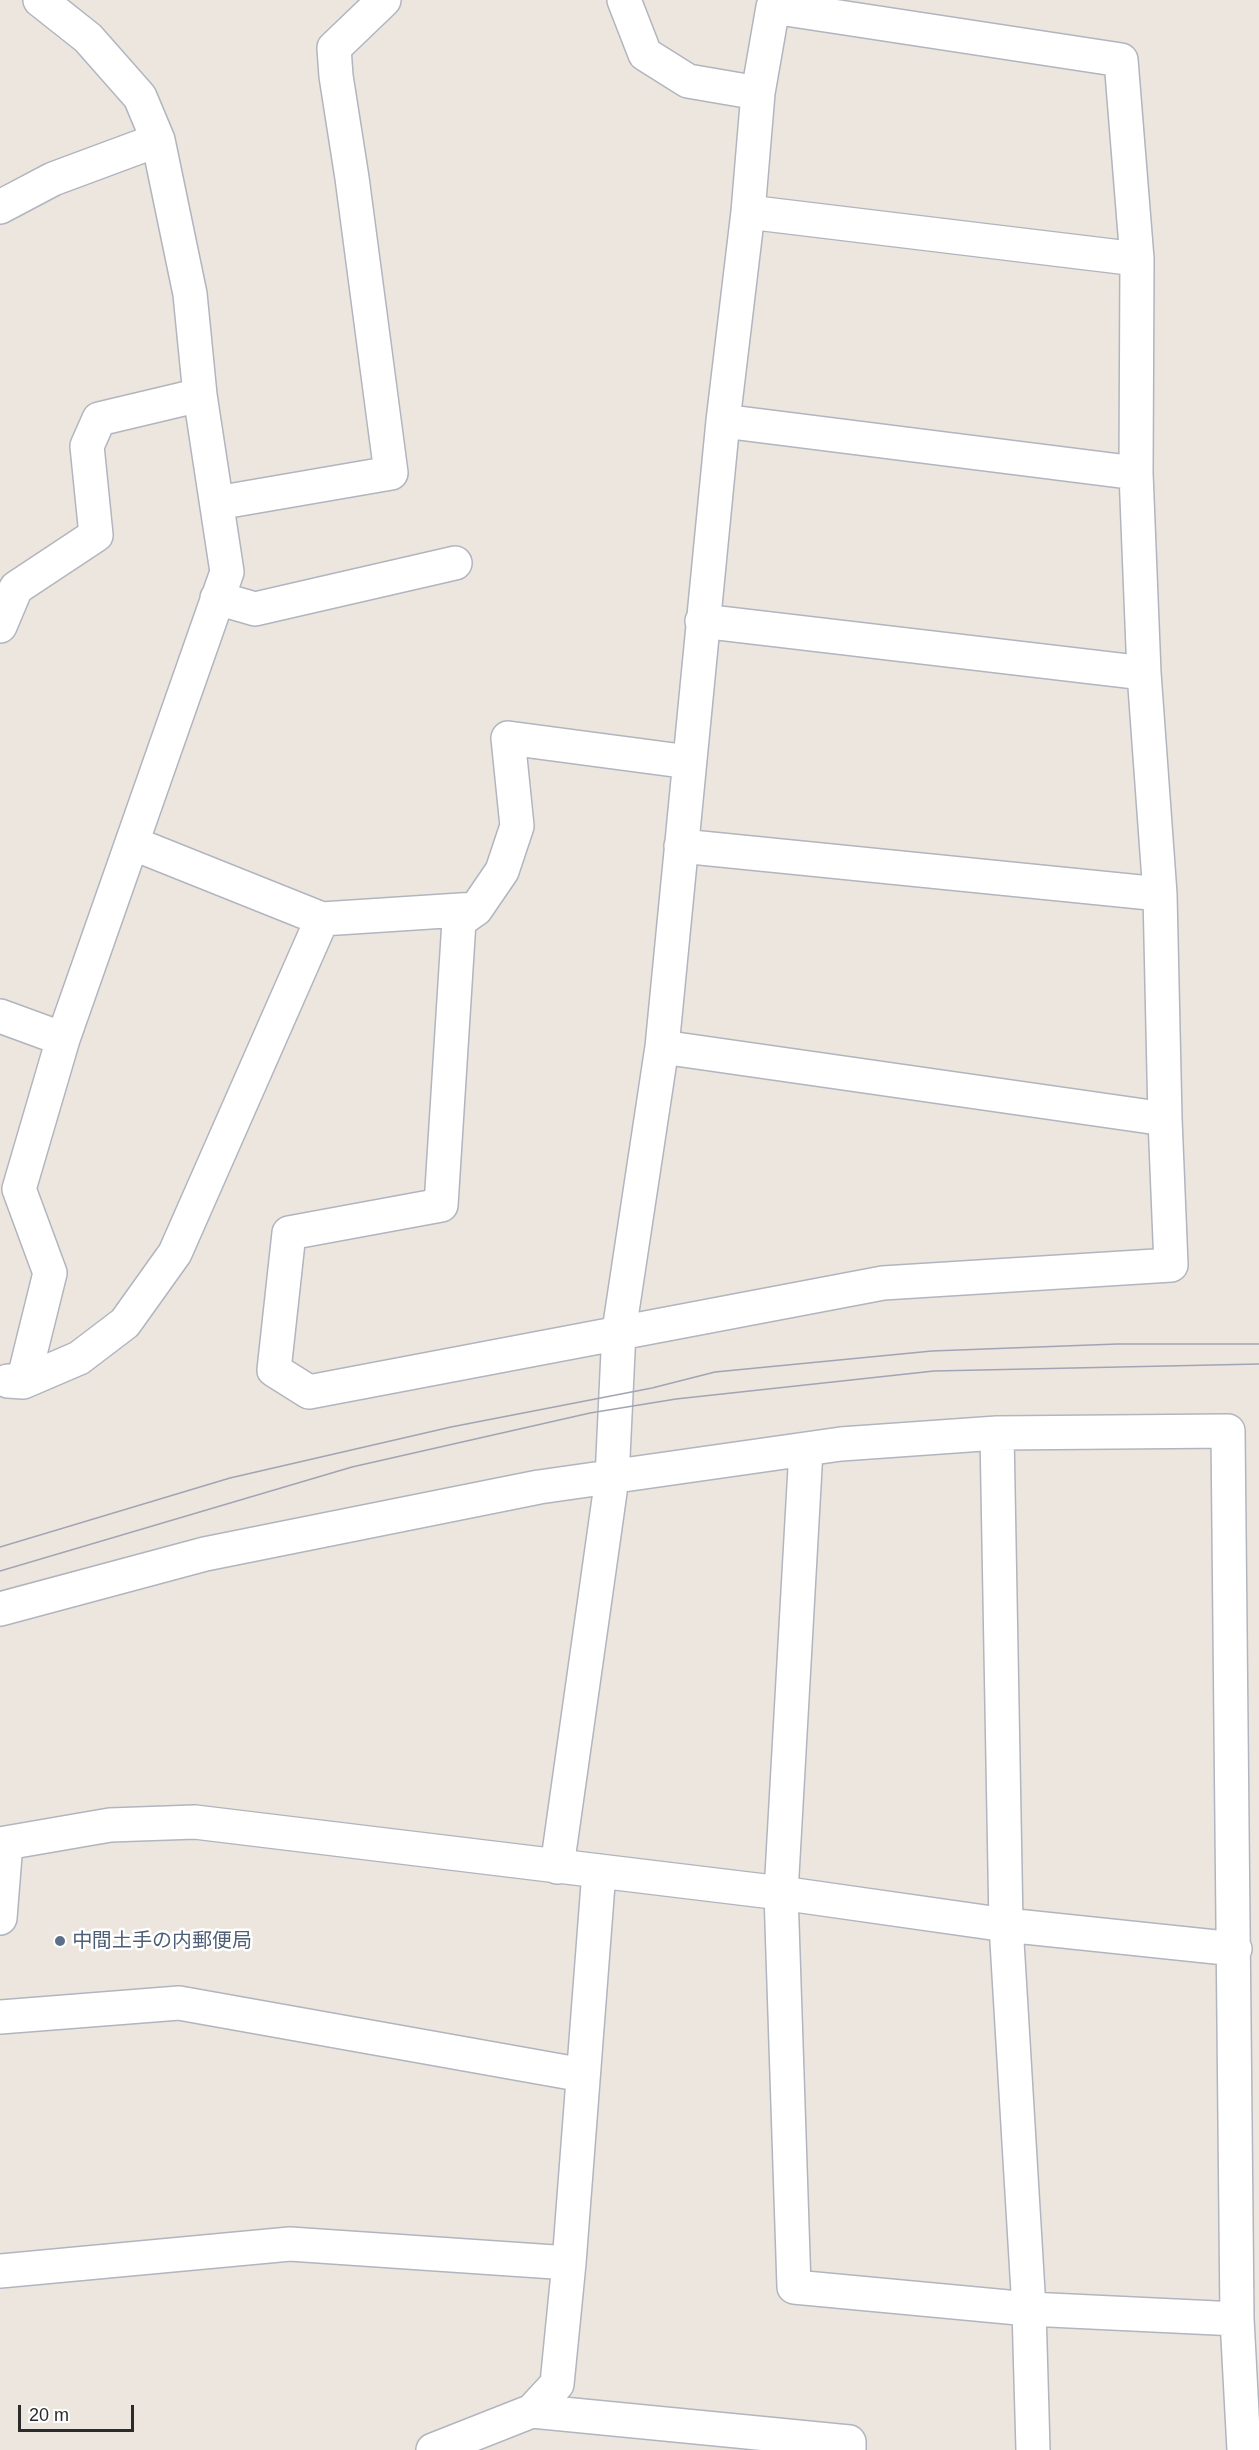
<!DOCTYPE html>
<html>
<head>
<meta charset="utf-8">
<style>
	body { margin:0 }
	#map { position:relative; width:1259px; height:2450px; overflow:hidden; background:#ede6de; font-family:Arial,sans-serif }
	canvas { display:block }
	.scale { position:absolute; left:18px; top:2405px; width:116px; height:27px; box-sizing:border-box; border:3px solid #2b2b2b; border-top:0; padding-left:8px; font-size:18px; line-height:21px; white-space:nowrap; color:#2b2b2b; -webkit-text-stroke:4px #fff; paint-order:stroke }
</style>
</head>
<body>
<div id="map">
<canvas width="1259" height="2450"></canvas>
<div class="scale">20 m</div>
</div>
<script>
const ctx = document.querySelector('canvas').getContext('2d');
ctx.lineJoin = 'round';
function toPath(rows) {
  const path = new Path2D();
  for (const r of rows) {
    path.moveTo(r[0], r[1]);
    for (let i = 2; i < r.length; i += 2) path.lineTo(r[i], r[i + 1]);
  }
  return path;
}
function strokePath(path, color, width, dash) {
  ctx.strokeStyle = color;
  ctx.lineWidth = width;
  ctx.lineCap = dash ? 'butt' : 'round';
  ctx.setLineDash(dash || []);
  ctx.stroke(path);
}
function label(font, color, halo, rows, align = 'center') {
  ctx.font = font + ' Arial,"Noto Sans JP",sans-serif';
  ctx.lineWidth = 5;
  ctx.setLineDash([]);
  ctx.textBaseline = 'middle';
  ctx.strokeStyle = halo;
  ctx.fillStyle = color;
  for (const [text, x, y, turn = 0] of rows) {
    ctx.save();
    ctx.translate(x, y);
    ctx.rotate((+turn || 0) * Math.PI / 180);
    ctx.textAlign = isNaN(turn) ? turn : align;
    if (halo) ctx.strokeText(text, 0, 0);
    ctx.fillText(text, 0, 0);
    ctx.restore();
  }
}
const minor = toPath([
	[624,0,645,54,688,81,758,93],
	[0,207,53,179,158,140],
	[748,212,1137,259],
	[723,421,1136,473],
	[217,503,391,473,352,178,336,76,334,48,384,0],
	[217,598,255,609,455,563],
	[702,621,1144,673],
	[0,626,16,588,96,535,87,446,99,419,200,395],
	[689,762,508,738,517,826,502,871,476,909,459,921,441,1205,289,1233,274,1370,309,1392,883,1283,1171,1265,1165,1119],
	[681,846,1160,894],
	[322,919,476,909],
	[0,1016,63,1039,227,572,200,395,190,294,158,140,140,97,88,38,40,0],
	[8,1381,23,1382,50,1273,19,1189,63,1039],
	[23,1382,79,1358,125,1323,175,1253,322,919,132,843],
	[997,1433,1006,1925,1029,2309,1033,2450],
	[0,1609,205,1554,539,1487,841,1444,997,1433,1228,1431,1237,2319,1029,2309,794,2287,781,1893,806,1450],
	[0,1844,110,1825,195,1822,781,1893,1006,1925,1235,1949],
	[557,1867,612,1478,619,1331,662,1047,723,421,748,212,758,93,773,7,1121,60,1137,259,1136,473,1144,673,1160,894,1165,1119,662,1047],
	[0,1918,6,1843],
	[0,2017,179,2003,583,2075],
	[0,2271,290,2244,569,2263],
	[1237,2319,1244,2450],
	[532,2411,849,2442,849,2450],
	[433,2450,532,2411,557,2384,569,2263,599,1871]
]);
strokePath(minor, '#b1b5bf', 36);
strokePath(minor, '#fff', 33);
strokePath(toPath([
	[0,1547,230,1478,451,1427,652,1388,715,1372,932,1351,1117,1344,1259,1344],
	[0,1571,352,1467,590,1413,676,1399,934,1371,1259,1364]
]), '#a1a4b5', 1.5);
for (const [x, y, r, color] of [
	[60,1941,6,"#5c6f8a"]
]) {
  const dot = new Path2D();
  dot.arc(x, y, r, 0, 2 * Math.PI);
  ctx.fillStyle = color;
  ctx.fill(dot);
  strokePath(dot, '#fff', 2);
}
label('20px', '#4e5e75', '#fff', [
	["中間土手の内郵便局",72,1941]
], 'left');
</script>
</body>
</html>
